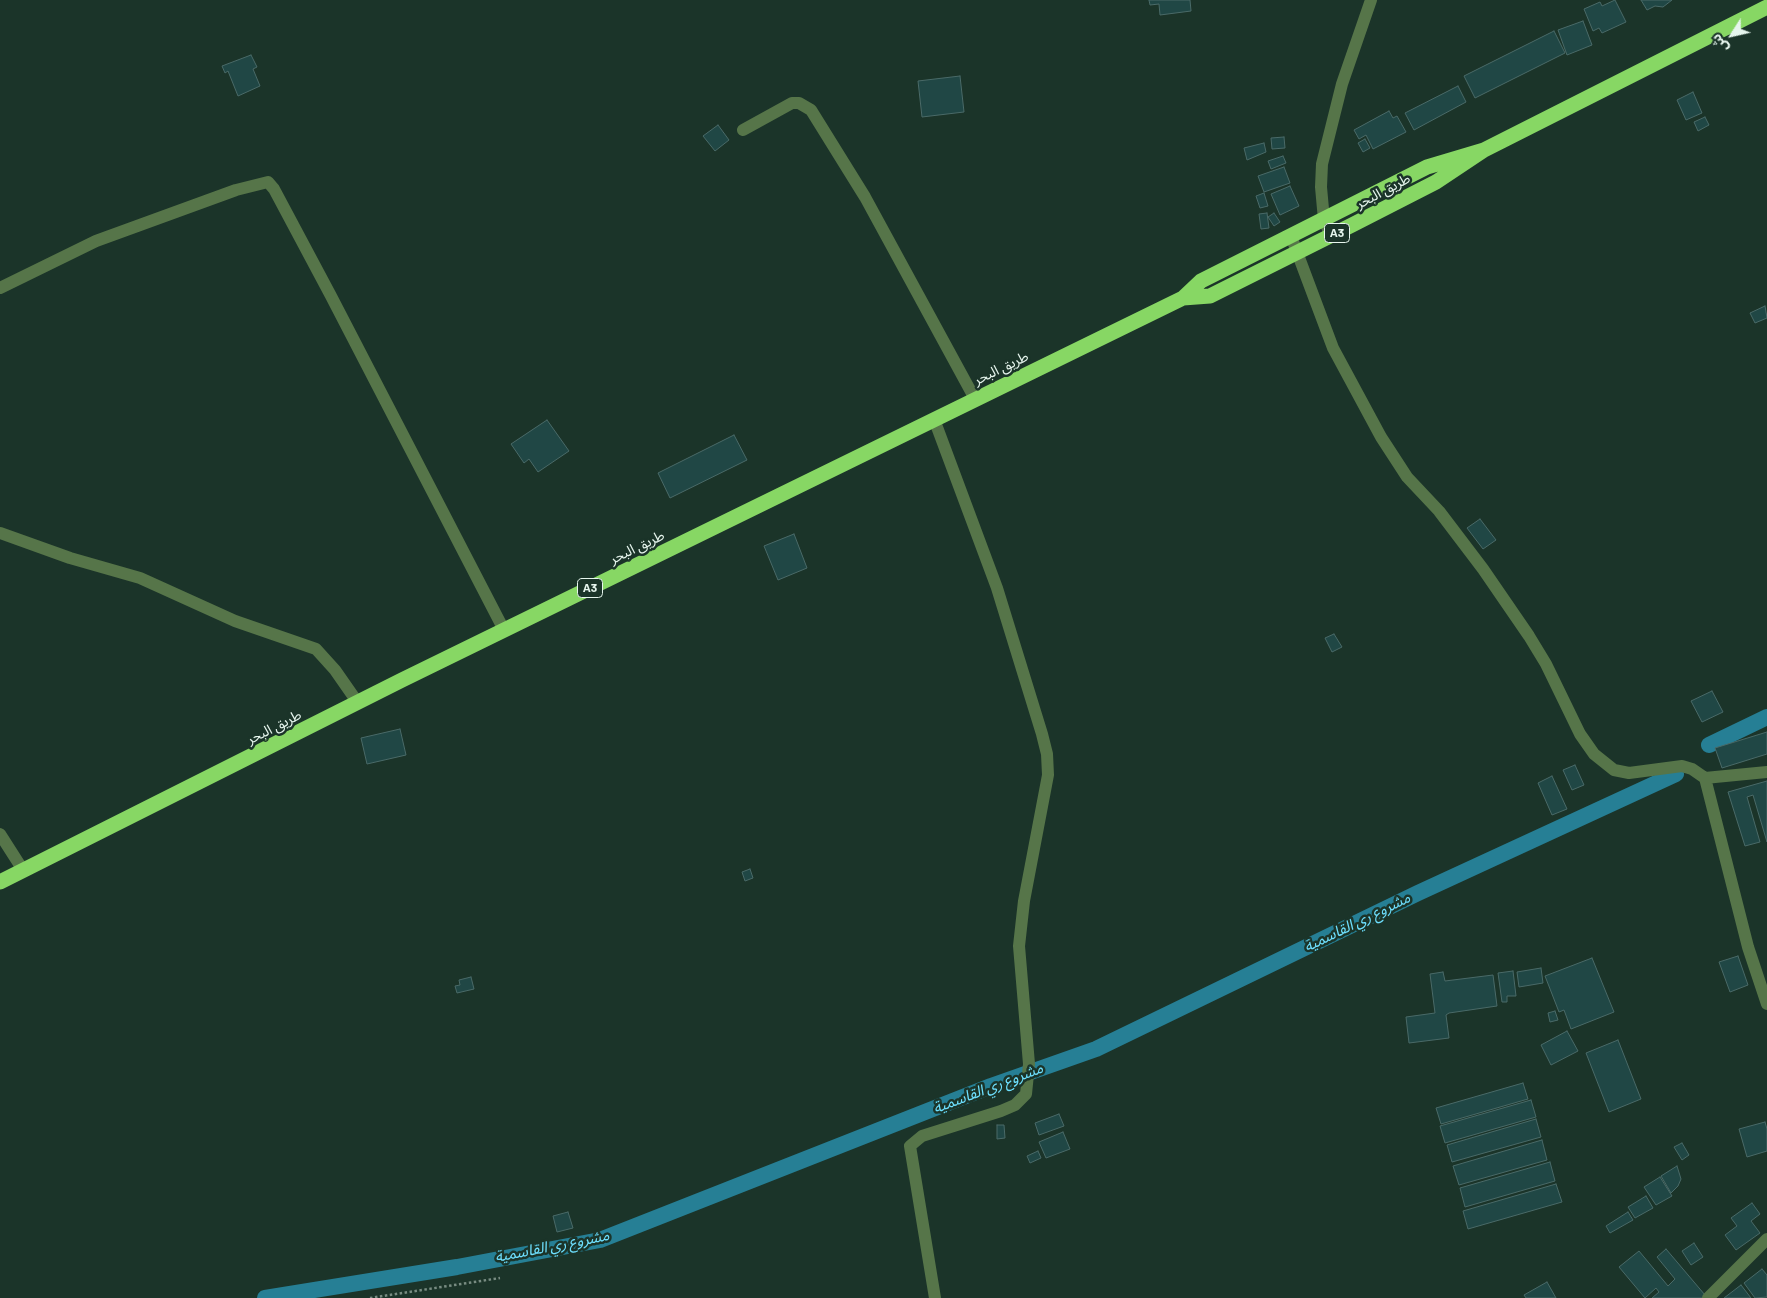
<!DOCTYPE html>
<html>
<head>
<meta charset="utf-8">
<style>
	body { margin:0 }
	#map { position:relative; width:1767px; height:1298px; overflow:hidden; background:#1b3429; font-family:Barlow,"Noto Sans Arabic",sans-serif }
	canvas { display:block }
	.north { position:absolute; left:1707px; top:10px; width:50px; height:50px; -webkit-text-stroke:4px #1b3429; paint-order:stroke; rotate:235deg; font-size:14px; font-weight:700; line-height:20px; text-align:center; color:#e6f5ed }
	.north::after { content:''; display:block; margin:auto; width:18px; height:22px; background:#e6f5ed; clip-path:polygon(50% 0,100% 100%,50% 72%,0 100%) }
</style>
</head>
<body>
<div id="map">
<canvas width="1767" height="1298"></canvas>
<div class="north">ش</div>
</div>
<script>
const ctx = document.querySelector('canvas').getContext('2d');
ctx.lineJoin = 'round';
function toPath(rows) {
  const path = new Path2D();
  for (const r of rows) {
    path.moveTo(r[0], r[1]);
    for (let i = 2; i < r.length; i += 2) path.lineTo(r[i], r[i + 1]);
  }
  return path;
}
function strokePath(path, color, width, dash) {
  ctx.strokeStyle = color;
  ctx.lineWidth = width;
  ctx.lineCap = dash ? 'butt' : 'round';
  ctx.setLineDash(dash || []);
  ctx.stroke(path);
}
function fillPath(path, color) {
  ctx.fillStyle = color;
  ctx.fill(path, 'evenodd');
}
function label(font, color, halo, rows, align = 'center') {
  ctx.font = font + ' Barlow,"Noto Sans Arabic",sans-serif';
  ctx.lineWidth = 5;
  ctx.setLineDash([]);
  ctx.textBaseline = 'middle';
  ctx.strokeStyle = halo;
  ctx.fillStyle = color;
  for (const [text, x, y, turn = 0] of rows) {
    ctx.save();
    ctx.translate(x, y);
    ctx.rotate((+turn || 0) * Math.PI / 180);
    ctx.textAlign = isNaN(turn) ? turn : align;
    if (halo) ctx.strokeText(text, 0, 0);
    ctx.fillText(text, 0, 0);
    ctx.restore();
  }
}
strokePath(toPath([
	[1709,745,1767,717],
	[265,1298,457,1267,600,1240,991,1086,1096,1049,1418,893,1676,774]
]), '#267f95', 16);
const building = toPath([
	[1149,0,1190,0,1191,11,1160,15,1159,4,1150,5,1149,0],
	[1615,0,1626,22,1602,33,1599,28,1593,31,1584,9,1600,2,1602,6,1615,0],
	[1641,0,1672,0,1663,7,1655,6,1647,10,1641,0],
	[1583,21,1592,45,1567,55,1558,30,1583,21],
	[1554,31,1565,53,1475,98,1464,76,1554,31],
	[251,55,257,67,253,69,260,86,238,96,228,71,225,73,222,66,251,55],
	[960,76,964,112,922,117,918,81,960,76],
	[1458,86,1466,102,1414,130,1405,113,1458,86],
	[1693,92,1702,113,1686,120,1677,100,1693,92],
	[1389,111,1393,118,1397,116,1406,132,1373,149,1366,135,1359,139,1354,130,1389,111],
	[1705,117,1709,125,1698,131,1694,122,1705,117],
	[718,125,729,140,715,151,703,136,718,125],
	[1284,137,1285,148,1272,149,1271,138,1284,137],
	[1365,139,1370,148,1363,152,1358,143,1365,139],
	[1264,143,1266,152,1247,160,1244,148,1264,143],
	[1283,156,1286,163,1271,169,1268,161,1283,156],
	[1284,167,1290,183,1264,192,1258,176,1284,167],
	[1290,186,1299,206,1280,215,1271,194,1290,186],
	[1264,193,1268,206,1260,208,1256,196,1264,193],
	[1267,213,1269,228,1261,229,1259,214,1267,213],
	[1274,213,1280,222,1274,226,1268,217,1274,213],
	[1765,306,1767,318,1755,323,1750,313,1765,306],
	[547,420,569,451,538,472,529,459,524,463,511,444,547,420],
	[734,435,747,460,670,498,658,473,734,435],
	[1480,519,1496,540,1483,549,1467,528,1480,519],
	[794,534,807,568,778,580,764,546,794,534],
	[1334,634,1342,647,1332,652,1325,638,1334,634],
	[1712,691,1723,712,1702,722,1691,701,1712,691],
	[400,729,406,755,367,764,361,738,400,729],
	[1767,732,1767,754,1722,768,1715,748,1767,732],
	[1575,765,1584,785,1572,790,1563,770,1575,765],
	[1552,776,1567,809,1552,815,1538,783,1552,776],
	[1767,781,1767,842,1753,795,1747,797,1760,842,1745,846,1728,792,1767,781],
	[750,869,753,878,745,881,742,872,750,869],
	[1738,956,1748,985,1730,992,1719,962,1738,956],
	[1592,958,1614,1012,1571,1029,1564,1010,1559,1012,1545,976,1592,958],
	[1541,968,1543,983,1519,987,1517,972,1541,968],
	[1513,971,1516,996,1507,996,1507,1002,1502,1002,1498,973,1513,971],
	[1443,972,1445,981,1493,975,1497,1006,1449,1013,1446,1015,1449,1038,1409,1043,1406,1017,1435,1013,1430,974,1443,972],
	[471,977,474,989,457,993,455,986,460,985,459,980,471,977],
	[1555,1011,1558,1020,1550,1022,1548,1013,1555,1011],
	[1567,1031,1578,1051,1551,1065,1541,1045,1567,1031],
	[1618,1040,1641,1099,1609,1112,1586,1053,1618,1040],
	[1523,1083,1528,1099,1441,1124,1436,1108,1523,1083],
	[1531,1100,1536,1117,1445,1143,1440,1126,1531,1100],
	[1059,1114,1064,1126,1039,1135,1035,1123,1059,1114],
	[1536,1119,1541,1137,1452,1162,1447,1145,1536,1119],
	[1765,1122,1767,1129,1767,1151,1747,1157,1739,1129,1765,1122],
	[997,1125,1004,1125,1005,1138,997,1139,997,1125],
	[1063,1132,1070,1149,1046,1158,1039,1142,1063,1132],
	[1542,1140,1547,1160,1459,1185,1453,1166,1542,1140],
	[1682,1143,1689,1155,1682,1160,1674,1147,1682,1143],
	[1038,1151,1041,1158,1030,1163,1027,1156,1038,1151],
	[1550,1162,1555,1181,1465,1207,1460,1188,1550,1162],
	[1677,1166,1681,1179,1678,1186,1671,1193,1661,1176,1677,1166],
	[1660,1177,1672,1196,1656,1205,1644,1187,1660,1177],
	[1556,1184,1562,1202,1468,1229,1463,1211,1556,1184],
	[1646,1196,1653,1208,1635,1218,1628,1207,1646,1196],
	[1752,1203,1760,1214,1751,1221,1760,1233,1736,1250,1725,1235,1737,1226,1731,1218,1752,1203],
	[568,1212,573,1228,557,1232,553,1216,568,1212],
	[1628,1212,1633,1220,1610,1233,1606,1226,1628,1212],
	[1694,1243,1703,1257,1691,1265,1682,1251,1694,1243],
	[1666,1249,1705,1295,1702,1298,1652,1298,1659,1292,1656,1288,1645,1298,1619,1267,1639,1251,1668,1286,1675,1279,1657,1257,1666,1249],
	[1762,1269,1767,1275,1767,1297,1755,1298,1744,1283,1762,1269],
	[1547,1282,1556,1298,1526,1298,1524,1295,1547,1282],
	[1741,1285,1751,1298,1724,1298,1741,1285]
]);
fillPath(building, '#204745');
strokePath(building, '#4a6a68', 1);
strokePath(toPath([
	[370,1298,500,1278]
]), '#788c82', 2.5, [2.5, 2.5]);
strokePath(toPath([
	[743,130,792,103,799,103,811,110,865,197,975,399],
	[1291,236,1333,348,1381,437,1407,477,1439,511,1483,569,1529,636,1546,664,1580,734,1594,754,1614,770,1629,773,1682,766,1692,769,1705,778,1767,772],
	[1331,236,1324,220,1321,187,1322,164,1342,84,1371,0],
	[0,288,96,241,236,190,268,182,274,189,331,296,504,630],
	[934,419,997,588,1042,734,1047,754,1048,775,1024,901,1019,946,1029,1064,1026,1094,1015,1105,1001,1111,922,1136,910,1146,935,1298],
	[0,533,70,558,140,578,235,621,316,649,335,670,358,703],
	[1705,778,1748,947,1767,1004],
	[0,834,23,870],
	[1708,1298,1767,1239]
]), '#567549', 12);
strokePath(toPath([
	[1183,298,1210,296,1352,225,1436,182,1484,150,1767,7],
	[0,882,402,680,1183,298,1201,281,1427,167,1484,150]
]), '#87d764', 15);
for (const [x, y, w] of [
	[1337,233,25],
	[590,588,25]
]) {
  const box = new Path2D();
  box.roundRect(x - w / 2, y - 9.5, w, 19, 4);
  ctx.fillStyle = '#1b3429';
  ctx.fill(box);
  strokePath(box, '#e6f5ed', 1);
}
label('bold 12px', '#e6f5ed', null, [
	["A3",1337,233],
	["A3",590,588]
]);
label('14px', '#e6f5ed', '#1b3429', [
	["طريق البحر",1383,191,-28],
	["طريق البحر",1001,368,-26],
	["طريق البحر",637,547,-26],
	["طريق البحر",274,727,-27]
]);
label('italic 15px', '#6ee0ff', '#1b3429', [
	["مشروع ري القاسمية",1357,922,-26],
	["مشروع ري القاسمية",988,1088,-21],
	["مشروع ري القاسمية",552,1246,-11]
]);
</script>
</body>
</html>
